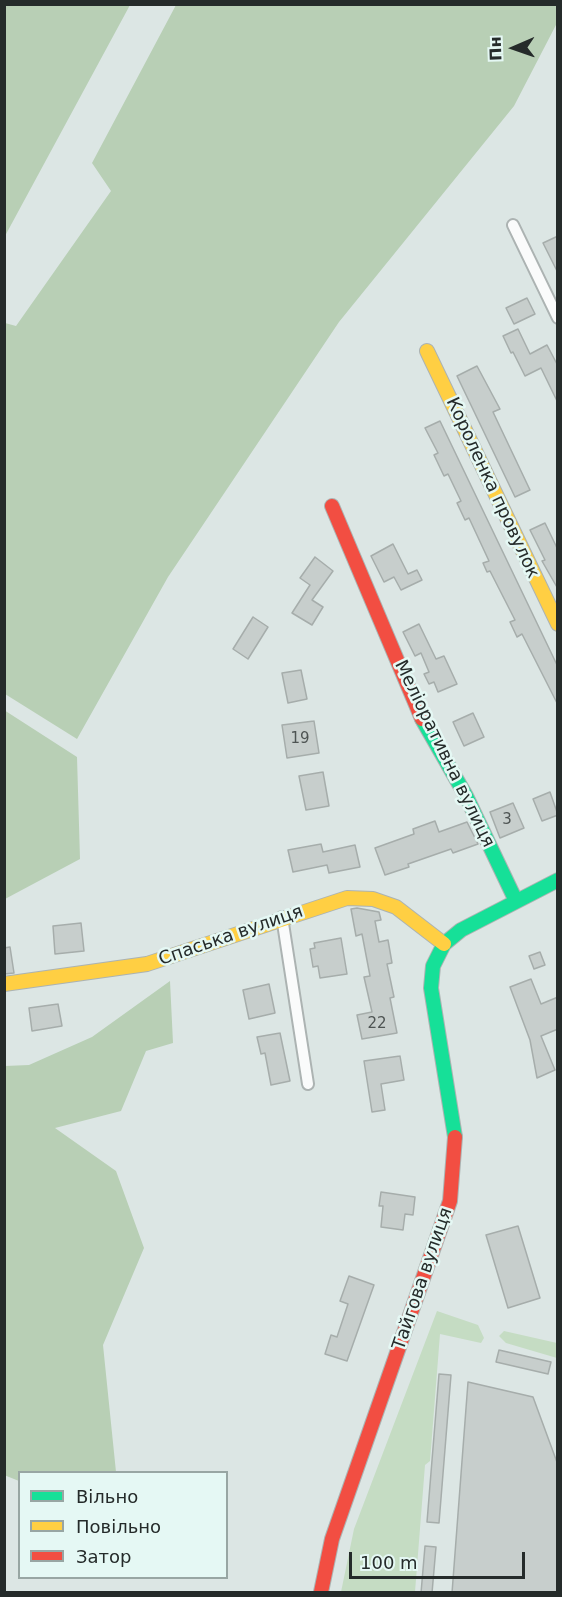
<!DOCTYPE html>
<html>
<head>
<meta charset="utf-8">
<style>
	body { margin:0 }
	#map { position:relative; width:562px; height:1597px; overflow:hidden; background:#dce6e4; font-family:"DejaVu Sans",sans-serif }
	canvas { display:block }
	.frame { position:absolute; inset:0; border:6px solid #252b2a; pointer-events:none }
	.legend { position:absolute; left:18px; top:1471px; width:210px; height:108px; box-sizing:border-box; background:#e5f8f4; border:2px solid #98a6a3; margin:0; padding:8px 10px; list-style:none; font-size:18px; color:#252b2a }
	.legend li { display:flex; align-items:center; gap:12px; height:30px }
	.legend b { width:30px; border:2px solid #98a6a3 }
	.north { position:absolute; left:484px; top:18px; width:60px; height:60px; -webkit-text-stroke:4px #e5f8f4; paint-order:stroke; rotate:268deg; font-size:16px; font-weight:700; line-height:24px; text-align:center; color:#252b2a }
	.north::after { content:''; display:block; margin:auto; width:21px; height:27px; background:#252b2a; clip-path:polygon(50% 0,100% 100%,50% 72%,0 100%) }
	.scale { position:absolute; left:349px; top:1552px; width:176px; height:27px; box-sizing:border-box; border:3px solid #252b2a; border-top:0; padding-left:8px; font-size:18px; line-height:21px; white-space:nowrap; color:#252b2a; -webkit-text-stroke:4px #e5f8f4; paint-order:stroke }
</style>
</head>
<body>
<div id="map">
<canvas width="562" height="1597"></canvas>
<div class="frame"></div>
<ul class="legend">
<li><b style="height:8px;background:#16e098"></b>Вільно</li>
<li><b style="height:8px;background:#ffcf43"></b>Повільно</li>
<li><b style="height:8px;background:#f24e42"></b>Затор</li>
</ul>
<div class="north">Пн</div>
<div class="scale">100 m</div>
</div>
<script>
const ctx = document.querySelector('canvas').getContext('2d');
ctx.lineJoin = 'round';
function fillPath(path, color) {
  ctx.fillStyle = color;
  ctx.fill(path, 'evenodd');
}
function toPath(rows) {
  const path = new Path2D();
  for (const r of rows) {
    path.moveTo(r[0], r[1]);
    for (let i = 2; i < r.length; i += 2) path.lineTo(r[i], r[i + 1]);
  }
  return path;
}
function strokePath(path, color, width, dash) {
  ctx.strokeStyle = color;
  ctx.lineWidth = width;
  ctx.lineCap = dash ? 'butt' : 'round';
  ctx.setLineDash(dash || []);
  ctx.stroke(path);
}
function label(font, color, halo, rows, align = 'center') {
  ctx.font = font + ' "DejaVu Sans",sans-serif';
  ctx.lineWidth = 5;
  ctx.setLineDash([]);
  ctx.textBaseline = 'middle';
  ctx.strokeStyle = halo;
  ctx.fillStyle = color;
  for (const [text, x, y, turn = 0] of rows) {
    ctx.save();
    ctx.translate(x, y);
    ctx.rotate((+turn || 0) * Math.PI / 180);
    ctx.textAlign = isNaN(turn) ? turn : align;
    if (halo) ctx.strokeText(text, 0, 0);
    ctx.fillText(text, 0, 0);
    ctx.restore();
  }
}
fillPath(toPath([
	[437,1311,478,1325,484,1338,481,1343,440,1334,430,1461,425,1465,415,1592,341,1592,354,1529],
	[504,1331,557,1343,557,1358,506,1343,499,1336]
]), '#c5dcc3');
fillPath(toPath([
	[5,4,130,5,5,236,4,5],
	[176,5,557,4,557,23,514,106,339,322,168,577,77,739,5,694,5,323,16,326,111,191,92,163],
	[4,710,77,757,80,859,5,899],
	[170,981,173,1043,146,1051,121,1111,55,1128,116,1171,144,1248,103,1345,116,1472,20,1472,19,1481,4,1475,5,1066,29,1065,92,1037]
]), '#b8cfb5');
const building = toPath([
	[558,236,558,273,543,243,558,236],
	[527,298,535,314,514,324,506,308,527,298],
	[518,329,530,354,547,345,558,366,558,403,541,368,525,376,513,352,511,353,503,336,518,329],
	[477,366,500,409,493,412,530,490,515,497,457,376,477,366],
	[440,421,558,667,558,705,522,634,517,637,510,622,515,620,490,571,487,572,483,563,489,561,469,518,465,520,457,503,461,501,448,474,444,476,434,455,438,453,425,428,440,421],
	[545,523,558,550,558,589,542,561,545,560,530,530,545,523],
	[393,544,408,574,417,570,422,580,401,590,394,577,384,582,371,556,393,544],
	[315,557,333,571,312,600,323,607,312,625,292,613,310,585,300,578,315,557],
	[253,617,268,627,248,659,233,649,253,617],
	[419,624,436,659,444,656,457,684,438,692,434,682,429,684,424,674,429,672,421,653,415,656,403,632,419,624],
	[301,670,307,699,288,703,282,673,301,670],
	[473,713,484,737,464,746,453,722,473,713],
	[314,721,319,753,287,758,282,725,314,721],
	[323,772,329,806,306,810,299,776,323,772],
	[550,792,558,815,542,821,533,799,550,792],
	[513,803,524,828,500,838,490,812,513,803],
	[435,821,439,832,467,822,478,844,453,853,451,849,408,864,409,867,385,875,375,848,414,834,413,829,435,821],
	[321,844,323,852,355,845,360,867,329,873,327,865,293,872,288,850,321,844],
	[357,908,379,912,381,920,375,921,379,942,388,940,392,963,387,964,394,997,390,998,397,1033,362,1039,357,1015,372,1012,364,977,370,976,362,934,356,936,351,909,357,908],
	[81,923,84,951,55,954,53,926,81,923],
	[341,938,347,974,320,978,318,966,313,967,310,949,315,948,314,943,341,938],
	[10,947,14,973,4,974,4,948,10,947],
	[540,952,545,965,534,969,529,956,540,952],
	[531,979,541,1004,558,997,558,1029,541,1036,555,1070,537,1078,530,1040,510,987,531,979],
	[269,984,275,1013,249,1019,243,990,269,984],
	[58,1004,62,1026,32,1031,29,1008,58,1004],
	[280,1033,290,1081,271,1085,265,1053,261,1054,257,1037,280,1033],
	[400,1056,404,1080,381,1084,385,1110,372,1112,364,1061,400,1056],
	[381,1192,415,1197,413,1215,405,1214,403,1230,381,1227,383,1206,379,1206,381,1192],
	[518,1226,540,1298,508,1308,486,1235,518,1226],
	[349,1276,374,1285,347,1361,325,1354,331,1335,337,1337,348,1304,340,1301,349,1276],
	[499,1350,551,1362,548,1374,496,1362,499,1350],
	[439,1374,451,1375,439,1523,427,1522,439,1374],
	[468,1382,533,1397,558,1465,558,1593,452,1593,468,1382],
	[425,1546,436,1547,432,1593,421,1593,425,1546]
]);
fillPath(building, '#c7cecc');
strokePath(building, '#a6adab', 1.5);
const street = toPath([
	[513,225,558,318],
	[282,917,308,1084]
]);
const fast = toPath([
	[422,719,466,796,516,901],
	[455,1137,431,988,433,966,444,944,461,930,558,880]
]);
const slow = toPath([
	[427,351,558,624],
	[4,984,147,964,347,898,373,899,396,907,444,944]
]);
const jam = toPath([
	[332,506,422,719],
	[321,1592,332,1539,450,1201,455,1137]
]);
strokePath(street, '#acb3b2', 14);
strokePath(fast, '#acb3b2', 16);
strokePath(slow, '#acb3b2', 16);
strokePath(jam, '#acb3b2', 16);
strokePath(street, '#fafbfb', 10);
strokePath(fast, '#16e098', 14);
strokePath(slow, '#ffcf43', 14);
strokePath(jam, '#f24e42', 14);
label('15px', '#4e5453', null, [
	["19",300,739],
	["3",507,820],
	["22",377,1024]
]);
label('18px', '#252b2a', '#e5f8f4', [
	["Короленка провулок",492,488,65],
	["Меліоративна вулиця",444,754,64],
	["Спаська вулиця",231,936,-19],
	["Тайгова вулиця",423,1279,-71]
]);
</script>
</body>
</html>
